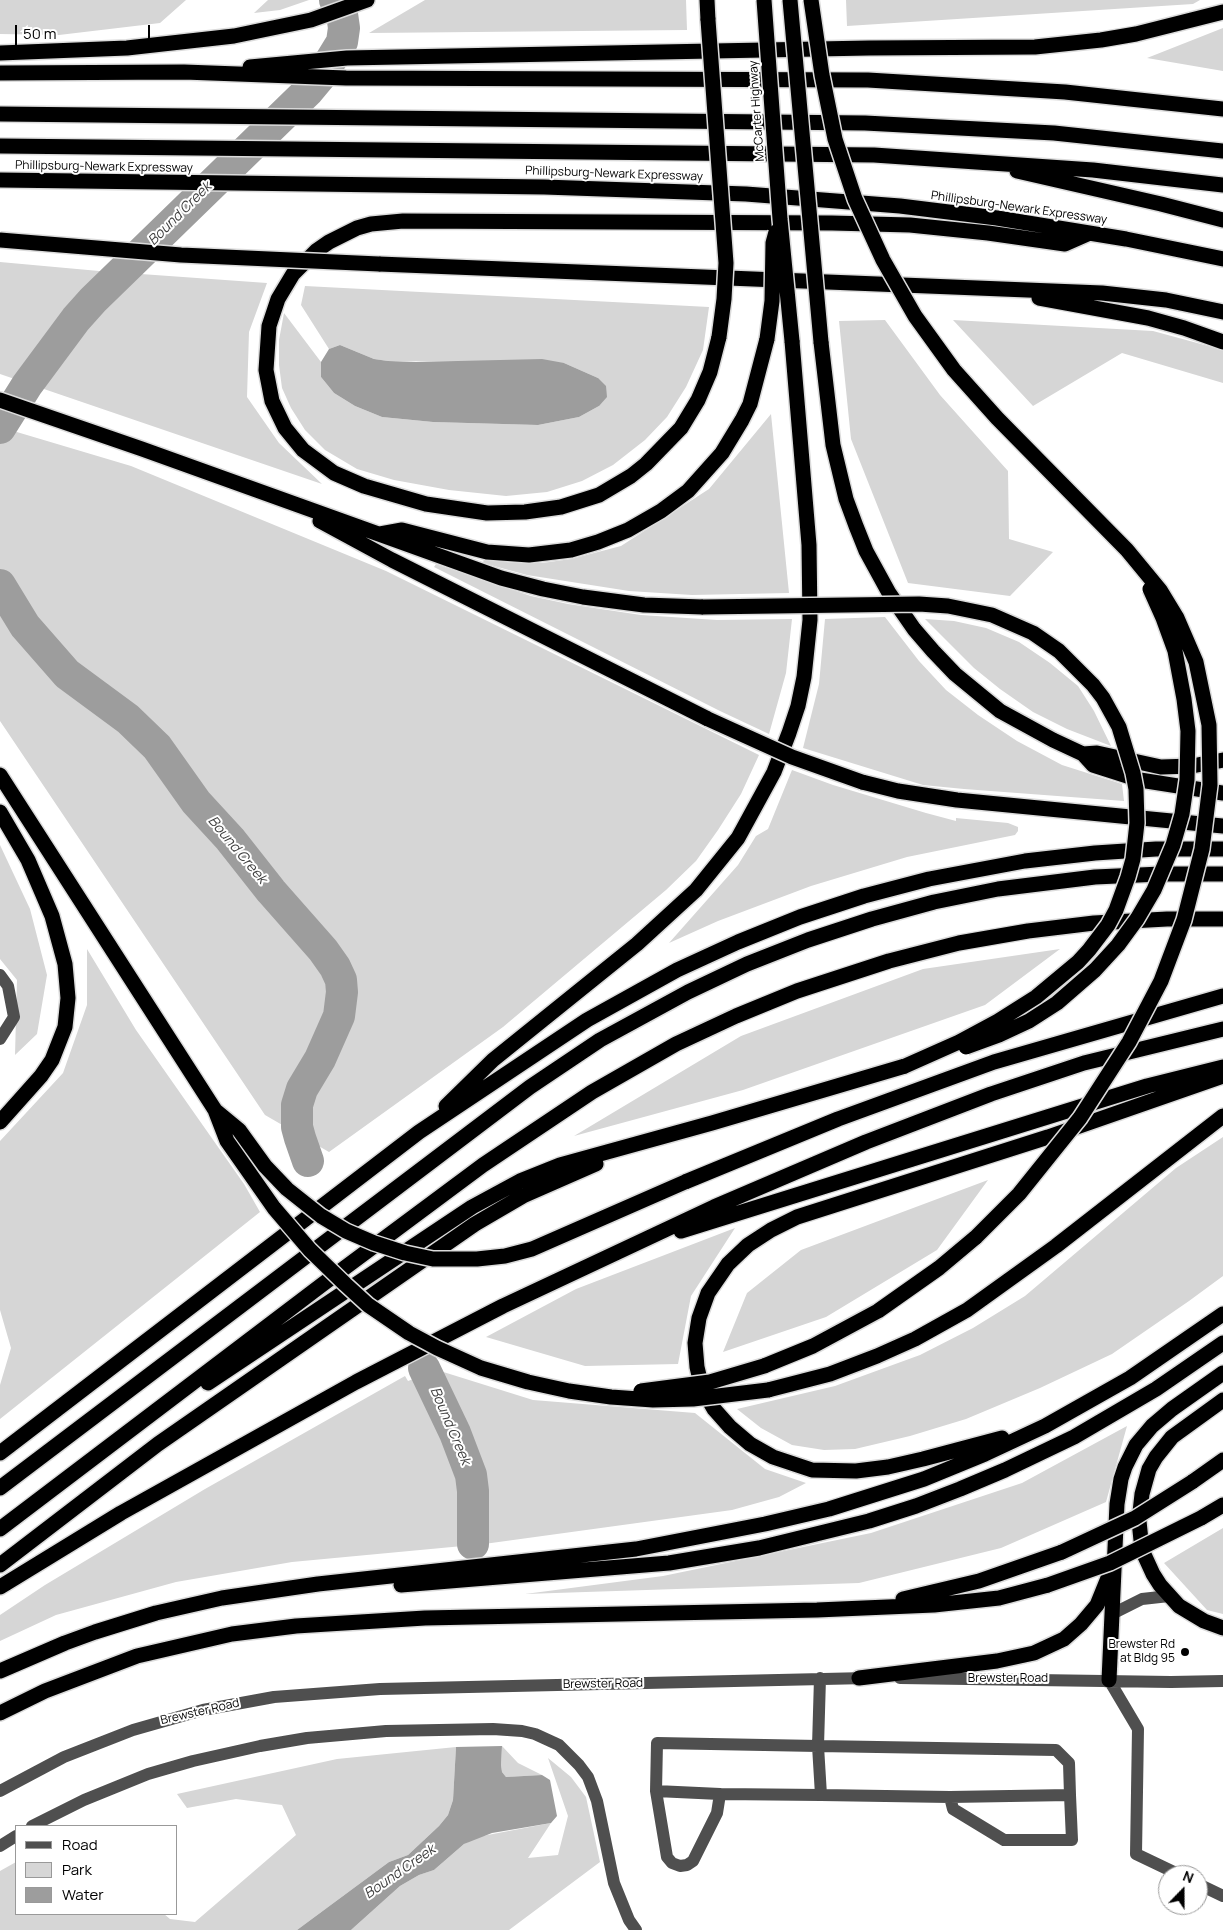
<!DOCTYPE html>
<html>
<head>
<meta charset="utf-8">
<style>
	body { margin:0 }
	#map { position:relative; width:1223px; height:1930px; overflow:hidden; background:#fff; font-family:Manrope,sans-serif }
	canvas { display:block }
	.legend { position:absolute; left:15px; top:1825px; width:162px; height:90px; box-sizing:border-box; background:#fff; border:1px solid #999; margin:0; padding:6px 9px; list-style:none; font-size:15px; color:#000 }
	.legend li { display:flex; align-items:center; gap:10px; height:25px }
	.legend b { width:25px; border:1px solid #999 }
	.north { position:absolute; left:1158px; top:1865px; width:50px; height:50px; box-sizing:border-box; background:#fff; border:1px solid #999; border-radius:50%; rotate:22deg; font-size:14px; font-weight:700; line-height:20px; text-align:center; color:#000 }
	.north::after { content:''; display:block; margin:auto; width:18px; height:22px; background:#000; clip-path:polygon(50% 0,100% 100%,50% 72%,0 100%) }
	.scale { position:absolute; left:15px; top:25px; width:135px; height:22px; box-sizing:border-box; border:2px solid #000; border-top:0; padding-left:6px; font-size:15px; line-height:18px; white-space:nowrap; color:#000; -webkit-text-stroke:4px #fff; paint-order:stroke }
</style>
</head>
<body>
<div id="map">
<canvas width="1223" height="1930"></canvas>
<ul class="legend">
<li><b style="height:6px;background:#4f4f4f"></b>Road</li>
<li><b style="height:14px;background:#d6d6d6"></b>Park</li>
<li><b style="height:14px;background:#9d9d9d"></b>Water</li>
</ul>
<div class="north">N</div>
<div class="scale">50 m</div>
</div>
<script>
const ctx = document.querySelector('canvas').getContext('2d');
ctx.lineJoin = 'round';
function fillPath(path, color) {
  ctx.fillStyle = color;
  ctx.fill(path, 'evenodd');
}
function toPath(rows) {
  const path = new Path2D();
  for (const r of rows) {
    path.moveTo(r[0], r[1]);
    for (let i = 2; i < r.length; i += 2) path.lineTo(r[i], r[i + 1]);
  }
  return path;
}
function strokePath(path, color, width, dash) {
  ctx.strokeStyle = color;
  ctx.lineWidth = width;
  ctx.lineCap = dash ? 'butt' : 'round';
  ctx.setLineDash(dash || []);
  ctx.stroke(path);
}
function label(font, color, halo, rows, align = 'center') {
  ctx.font = font + ' Manrope,sans-serif';
  ctx.lineWidth = 4;
  ctx.setLineDash([]);
  ctx.textBaseline = 'middle';
  ctx.strokeStyle = halo;
  ctx.fillStyle = color;
  for (const [text, x, y, turn = 0] of rows) {
    ctx.save();
    ctx.translate(x, y);
    ctx.rotate((+turn || 0) * Math.PI / 180);
    ctx.textAlign = isNaN(turn) ? turn : align;
    if (halo) ctx.strokeText(text, 0, 0);
    ctx.fillText(text, 0, 0);
    ctx.restore();
  }
}
fillPath(toPath([
	[0,0,186,0,160,23,59,35,0,34],
	[268,0,309,0,280,10,254,13],
	[425,0,686,0,687,30,369,33],
	[846,0,1200,0,1193,4,847,26],
	[1223,28,1223,71,1147,58],
	[0,262,99,271,267,283,249,332,247,397,279,443,322,484,0,374],
	[305,286,709,307,703,350,686,387,667,417,645,440,613,465,582,481,547,492,506,496,449,490,394,480,357,469,325,450,305,430,291,408,282,388,279,365,279,340,284,313,321,362,321,377,334,393,355,406,382,417,433,422,538,425,579,417,599,406,598,378,564,363,388,361,374,359,340,345,329,349,301,305],
	[885,320,940,395,1008,471,1009,539,1053,552,1010,596,908,583,851,439,839,321],
	[953,320,1153,331,1223,350,1223,383,1122,353,1033,406],
	[771,414,789,593,692,595,629,591,527,575,483,563,484,559,514,563,542,563,571,559,621,546,709,489],
	[0,427,131,466,386,571,759,755,741,794,718,830,696,861,666,890,503,1027,329,1152,265,1115,0,721],
	[436,564,531,596,568,604,641,615,717,620,792,619,786,673,769,734,720,711,434,567],
	[885,617,919,661,946,690,978,715,1017,741,1062,765,1122,784,1124,801,964,789,923,785,803,748,819,684,825,619],
	[925,619,954,621,986,628,1019,642,1050,663,1078,686,1094,711,1111,746,1067,729,1033,712,1000,689,974,668],
	[792,770,833,785,926,813,956,821,956,818,1008,823,1018,827,1018,831,1015,835,907,857,811,886,718,921,669,943,738,865,756,836,768,829],
	[0,845,30,909,47,975,37,1034,15,1055,17,980,0,959],
	[87,949,136,1030,244,1184,260,1212,0,1419,0,1385,11,1348,0,1310,0,1141,63,1073,87,1005],
	[1060,949,985,1005,743,1090,574,1136,741,1036,923,969],
	[1223,1137,1223,1276,1189,1301,1112,1354,1040,1388,966,1419,910,1436,855,1449,824,1450,792,1445,761,1428,737,1409,835,1386,920,1355,973,1328,1025,1296,1176,1168],
	[988,1180,937,1250,826,1317,723,1352,747,1293,801,1250],
	[735,1228,691,1296,678,1364,585,1366,486,1337,576,1289],
	[437,1370,533,1400,695,1413,765,1469,806,1483,779,1497,732,1510,484,1544,292,1562,176,1582,56,1615,0,1641,0,1615,45,1585,205,1489,405,1376,408,1381],
	[1127,1426,1106,1502,1001,1548,859,1583,525,1594,663,1576,871,1533,1022,1483],
	[1223,1528,1223,1614,1207,1610,1164,1563],
	[502,1746,518,1763,542,1775,506,1777,502,1772,501,1765],
	[456,1747,453,1800,448,1815,439,1826,408,1855,389,1862,297,1930,0,1930,0,1871,16,1862,16,1914,164,1914,170,1919,195,1922,296,1835,282,1805,236,1799,187,1808,177,1794,337,1759],
	[548,1758,571,1777,586,1797,600,1862,509,1930,351,1930,400,1886,419,1875,434,1870,464,1844,477,1837,551,1823,528,1858,558,1855,568,1816]
]), '#d6d6d6');
fillPath(toPath([
	[340,345,374,359,388,361,416,362,542,359,564,363,598,378,606,386,607,397,599,406,579,417,538,425,433,422,382,417,355,406,334,393,321,377,321,362,329,349],
	[502,1746,501,1765,502,1772,506,1777,542,1775,550,1780,557,1816,551,1823,492,1833,464,1844,434,1870,419,1875,400,1886,351,1930,297,1930,389,1862,408,1855,439,1826,448,1815,453,1800,456,1747]
]), '#9d9d9d');
strokePath(toPath([
	[0,428,27,385,76,319,93,300,308,91,323,73,342,42,344,28,342,14,335,0],
	[0,585,25,626,67,674,128,719,157,747,196,802,230,839,271,891,323,950,335,967,341,980,342,992,339,1016,320,1059,302,1089,297,1105,297,1127,300,1138,308,1161],
	[424,1368,455,1433,471,1475,473,1491,473,1544]
]), '#9d9d9d', 32);
const highway = toPath([
	[707,0,708,20],
	[0,53,127,48,234,36,311,20,367,0],
	[250,67,347,58,869,48,1035,47,1101,40,1136,34,1223,12],
	[0,73,184,72,346,78,868,80,1065,92,1223,109],
	[0,114,865,123,1054,133,1223,151],
	[0,146,874,155,1093,170,1223,185],
	[1017,171,1161,204,1223,220],
	[0,180,544,187,746,194,900,206,997,218,1126,239,1223,259],
	[379,264,1102,293,1166,300,1223,312],
	[1039,298,1148,318,1184,328,1223,342],
	[719,337,710,372,698,400,681,428,646,464,631,476,599,495,561,507,525,512,487,513,426,504,364,486,334,473,303,450,285,428,272,401,266,370,269,326,278,299,293,274,316,251,329,242,357,228,371,224,403,221,832,223,910,225,988,233,1065,244,1090,233],
	[821,342,833,445,846,499,856,526,866,551,889,593,914,629,933,651,955,674,1000,711,1053,740,1083,754,1093,765,1140,780,1223,793],
	[0,400,142,449,501,578,543,589,583,597,644,605,703,607],
	[320,521,392,560,708,719],
	[380,534,402,530,487,552,529,555,571,550,598,542,628,530,661,511,688,491,722,453,742,420,750,404,767,339],
	[1083,754,1097,753,1161,767,1192,766,1223,760],
	[0,775,215,1110],
	[862,782,898,791,957,800,1223,826],
	[0,812,28,860,52,916,65,964,68,998,65,1027,52,1060,41,1076,0,1122],
	[446,1106,493,1060,637,944,696,890,738,838,774,772,789,733,798,706,804,677,810,620,809,545,792,341],
	[685,1182,838,1119,994,1062,1223,996],
	[681,1231,1147,1086,1223,1067],
	[764,1366,813,1346,878,1311,939,1268,976,1237],
	[208,1383,472,1207,520,1181,560,1165,712,1123,905,1066],
	[768,1390,830,1374,877,1356,915,1339,967,1310,1056,1246,1223,1116],
	[1223,1400,1172,1437,1156,1457,1149,1469,1142,1494,1139,1521,1142,1550,1153,1574,1160,1585,1179,1606,1204,1621,1223,1628],
	[1002,1438,923,1459,888,1467,856,1471,812,1470,773,1457,750,1444,730,1427,714,1409,702,1388,697,1367,695,1343,699,1318,708,1293,728,1264,748,1245,771,1230,797,1217,1048,1137,1223,1076],
	[0,1453,419,1132,587,1020,677,970,738,942,800,917,864,896,929,879,1025,861,1095,853,1156,849,1223,849],
	[1192,1482,1223,1460],
	[0,1488,530,1087,600,1040,688,992,747,964,808,940,872,919,934,902,998,889,1095,877,1161,874,1223,874],
	[1201,1518,1223,1505],
	[0,1529,323,1284,483,1165,592,1092,676,1044,736,1016,797,991,889,961,959,943,1028,931,1094,923,1167,919,1223,919],
	[0,1565,158,1444,475,1224,523,1196,596,1164],
	[401,1585,669,1563,759,1548,869,1521,916,1506,960,1489,1005,1470,1074,1437,1156,1389,1223,1343],
	[0,1587,121,1513,356,1382,503,1306,714,1207,866,1142,991,1094,1084,1063,1223,1029],
	[903,1599,979,1581,1062,1552],
	[0,1671,65,1643,95,1632,156,1613,222,1598,318,1584,636,1549,765,1524,829,1509,924,1479,985,1454,1045,1426,1130,1378,1223,1314],
	[859,1678,997,1661,1034,1653,1064,1639,1081,1624,1097,1605,1110,1573],
	[1109,1680,1117,1504,1121,1479,1125,1467,1136,1445,1152,1426,1172,1409,1223,1373],
	[0,1713,45,1691,137,1656,232,1634,296,1626,425,1618,817,1610,934,1605,999,1598,1048,1585]
]);
strokePath(highway, '#dbdbdb', 18);
strokePath(toPath([
	[0,975,8,986,14,1017,0,1039],
	[1112,1614,1142,1599,1169,1596],
	[820,1678,818,1746,821,1795,950,1797,1070,1795,1069,1763,1056,1750,818,1746,657,1743,656,1791,720,1794,821,1795],
	[900,1678,1171,1682,1223,1681],
	[1109,1680,1138,1729,1136,1854,1180,1875],
	[0,1791,64,1757,133,1730,203,1710,274,1697,380,1689,867,1678],
	[656,1791,667,1857,672,1863,680,1866,687,1865,693,1861,717,1813,720,1794],
	[950,1797,953,1809,1004,1840,1072,1840,1070,1795],
	[32,1826,84,1800,148,1774,193,1761,260,1746,307,1738,386,1731,493,1729,522,1731,535,1734,559,1745,579,1765,588,1777,597,1801,614,1883,629,1920,636,1930],
	[0,1846,16,1836],
	[1198,1884,1223,1896]
]), '#4f4f4f', 12);
strokePath(highway, '#000', 15);
const highwayBridge = toPath([
	[764,0,780,219,792,341],
	[790,0,821,342],
	[811,0,822,75,835,139,855,199,883,260,915,316,954,370,997,418,1127,550,1160,590,1177,618,1196,662,1209,725,1210,785,1202,849,1184,920,1161,981,1129,1042,1080,1118,1019,1194,976,1237],
	[708,20,726,263,724,299,719,337],
	[0,240,181,255,379,264],
	[767,339,772,301,773,243,776,232],
	[703,607,919,604,948,606,992,615,1033,633,1059,651,1093,685,1103,698,1119,727,1133,773,1136,789,1137,823,1133,859,1128,877,1116,910,1108,925,1089,950,1078,962,1036,997,998,1021,959,1042,905,1066],
	[708,719,792,757,862,782],
	[966,1047,999,1035,1029,1021,1057,1003,1095,970,1118,945,1137,919,1154,890,1173,845,1182,814,1187,780,1188,731,1184,699,1175,651,1163,618,1150,589],
	[215,1110,227,1141,274,1208,310,1250,345,1284,368,1305,409,1333,437,1348,481,1368,528,1382,569,1391,611,1397,653,1400,693,1399,768,1390],
	[216,1111,239,1130,265,1166,287,1189,321,1216,346,1231,374,1243,405,1253,433,1259,477,1259,505,1256,532,1249,685,1182],
	[641,1391,710,1382,764,1366],
	[1062,1552,1135,1518,1192,1482],
	[1048,1585,1110,1563,1201,1518]
]);
strokePath(highwayBridge, '#dbdbdb', 18, []);
strokePath(highwayBridge, '#000', 15);
for (const [x, y, r, color] of [
	[1185,1652,5,"#000"]
]) {
  const dot = new Path2D();
  dot.arc(x, y, r, 0, 2 * Math.PI);
  ctx.fillStyle = color;
  ctx.fill(dot);
  strokePath(dot, '#fff', 2);
}
label('12px', '#000', '#fff', [
	["McCarter Highway",757,111,-94],
	["Phillipsburg-Newark Expressway",104,167,1],
	["Phillipsburg-Newark Expressway",614,174,2],
	["Phillipsburg-Newark Expressway",1019,208,8],
	["Brewster Road",1008,1679],
	["Brewster Road",603,1684,-1],
	["Brewster Road",200,1712,-13]
]);
label('12px', '#000', '#fff', [
	["Brewster Rd",1175,1645],
	["at Bldg 95",1175,1659]
], 'right');
label('italic 14px', '#3e3e3e', '#fff', [
	["Bound Creek",180,214,-45],
	["Bound Creek",237,850,50],
	["Bound Creek",450,1426,67],
	["Bound Creek",400,1872,-35]
]);
</script>
</body>
</html>
